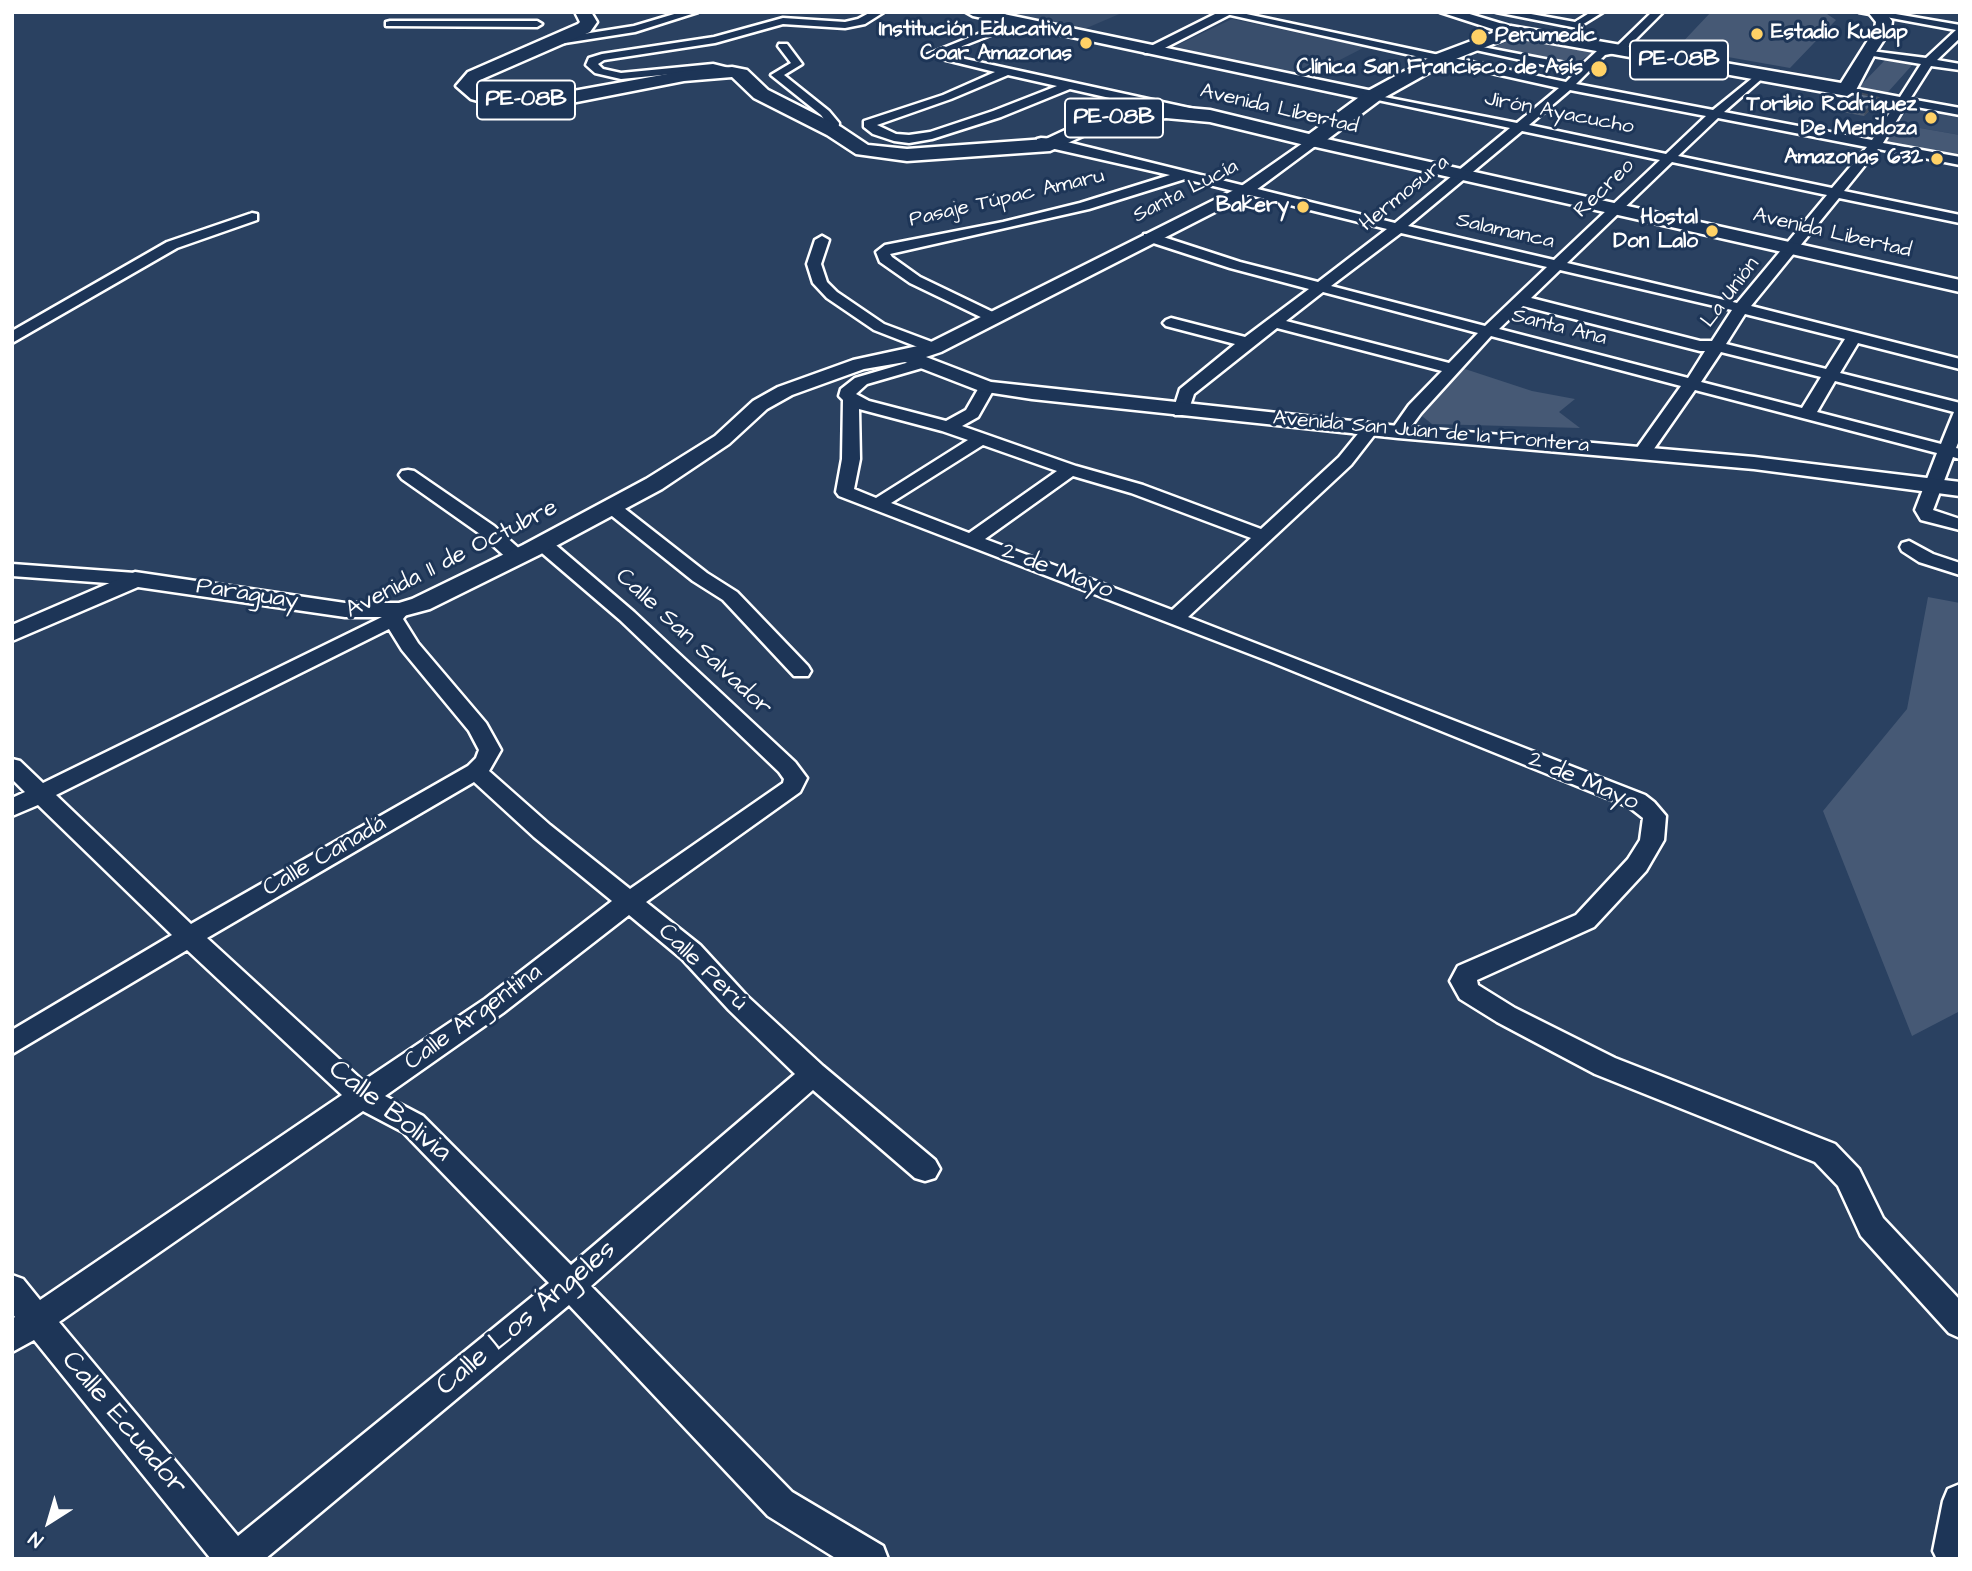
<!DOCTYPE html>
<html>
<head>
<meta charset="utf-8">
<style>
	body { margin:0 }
	#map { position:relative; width:1972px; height:1571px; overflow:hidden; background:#2a4161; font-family:"Architects Daughter",sans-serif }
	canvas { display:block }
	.frame { position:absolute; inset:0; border:14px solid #fff; pointer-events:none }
	.north { position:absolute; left:14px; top:1487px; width:70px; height:70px; -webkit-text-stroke:5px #1d3557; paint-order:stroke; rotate:217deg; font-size:19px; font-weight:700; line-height:28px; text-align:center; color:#fff }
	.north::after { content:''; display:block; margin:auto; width:24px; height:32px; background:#fff; clip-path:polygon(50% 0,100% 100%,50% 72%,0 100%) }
</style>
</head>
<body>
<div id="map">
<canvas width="1972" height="1571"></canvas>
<div class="frame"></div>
<div class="north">N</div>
</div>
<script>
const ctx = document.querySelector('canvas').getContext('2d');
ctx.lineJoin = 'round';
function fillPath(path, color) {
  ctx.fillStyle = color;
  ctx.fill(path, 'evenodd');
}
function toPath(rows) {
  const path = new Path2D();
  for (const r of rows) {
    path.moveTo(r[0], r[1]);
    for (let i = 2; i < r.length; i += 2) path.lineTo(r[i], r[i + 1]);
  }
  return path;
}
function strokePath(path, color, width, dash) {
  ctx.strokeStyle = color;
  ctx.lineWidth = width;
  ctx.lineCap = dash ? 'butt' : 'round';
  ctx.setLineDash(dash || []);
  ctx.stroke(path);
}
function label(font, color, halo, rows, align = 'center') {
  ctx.font = font + ' "Architects Daughter",sans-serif';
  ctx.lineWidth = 6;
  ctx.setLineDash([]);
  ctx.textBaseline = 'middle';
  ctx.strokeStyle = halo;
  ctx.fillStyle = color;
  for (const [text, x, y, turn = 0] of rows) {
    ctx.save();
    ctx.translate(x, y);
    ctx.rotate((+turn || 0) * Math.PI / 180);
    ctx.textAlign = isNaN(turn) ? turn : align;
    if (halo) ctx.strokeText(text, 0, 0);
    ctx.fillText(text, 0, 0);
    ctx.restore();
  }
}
fillPath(toPath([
	[985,12,1124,12,1075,33],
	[1232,19,1365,47,1301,80,1165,51],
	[1912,104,1960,113,1960,135,1897,124]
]), '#394e6c');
fillPath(toPath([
	[1711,12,1824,12,1836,20,1790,68,1677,48],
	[1518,37,1523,38,1596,51,1575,64,1492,48],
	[1887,58,1914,63,1888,92,1859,87],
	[1897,124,1960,135,1960,156,1957,160,1878,144],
	[1462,368,1532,391,1575,399,1559,412,1580,428,1432,424,1413,409],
	[1928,597,1960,603,1960,1011,1912,1036,1823,811,1907,709]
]), '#465975');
const minor = toPath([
	[681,12,698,12,635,32,552,45,547,42,552,39,634,26,681,12],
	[871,12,884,12,865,24,845,28,783,24,715,43,604,60,598,64,603,69,621,73,713,64,745,72,747,74,741,77,713,70,621,79,595,73,586,65,589,58,602,54,714,37,783,18,845,22,858,19,871,12],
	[1217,12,1237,12,1566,82,1576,72,1462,47,1467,44,1581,66,1598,50,1617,46,1652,12,1663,12,1624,51,1605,55,1576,84,1713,110,1761,71,1767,74,1765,76,1724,112,1872,140,1896,103,1841,90,1847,87,1900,97,1921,64,1867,55,1862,52,1863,50,1926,58,1956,30,1859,12,1884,12,1960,25,1960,38,1937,60,1960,64,1960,70,1931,66,1910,99,1960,108,1960,115,1906,105,1883,143,1960,157,1960,165,1878,149,1844,191,1960,215,1960,223,1839,198,1751,306,1960,359,1960,369,1858,343,1840,373,1960,403,1960,438,1956,448,1960,449,1960,459,1953,457,1933,510,1960,519,1960,530,1921,520,1915,510,1937,453,1695,390,1649,456,1637,456,1634,452,1681,386,1491,336,1421,413,1404,436,1398,437,1390,432,1409,405,1442,371,1277,328,1194,394,1187,415,1175,415,1173,411,1180,389,1235,344,1166,326,1163,323,1166,320,1171,318,1245,337,1309,289,1230,268,1144,240,1144,234,1154,234,1240,262,1318,282,1387,229,1185,179,1089,209,890,254,892,257,920,277,999,315,1002,318,999,321,989,321,910,283,880,262,876,252,885,245,1003,222,1080,203,1170,175,1037,145,1037,139,1041,138,1055,139,1395,223,1510,128,1373,99,1367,96,1369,94,1517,123,1559,88,1217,12],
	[1570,90,1706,116,1666,154,1529,125,1570,90],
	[1718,118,1867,147,1832,188,1678,156,1718,118],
	[1522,131,1660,160,1554,260,1408,226,1522,131],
	[1672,162,1827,195,1737,303,1567,263,1672,162],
	[1401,233,1547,267,1485,326,1331,286,1401,233],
	[1560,270,1732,310,1712,341,1700,341,1531,298,1560,270],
	[1323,292,1478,333,1449,363,1286,321,1323,292],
	[1523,306,1700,351,1705,351,1688,378,1499,329,1523,306],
	[1745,314,1845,339,1826,369,1726,344,1745,314],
	[1721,352,1821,377,1802,408,1701,382,1721,352],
	[1835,381,1954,412,1941,444,1817,412,1835,381],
	[1496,12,1520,12,1575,22,1591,12,1603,12,1577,28,1496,12],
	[1015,19,1020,22,1019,24,942,54,1194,109,1200,113,1194,117,1070,89,1001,117,932,139,909,143,894,141,873,134,864,127,864,121,943,95,995,72,926,55,1015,19],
	[1008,75,1057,86,993,111,930,132,909,135,896,134,877,125,951,99,1008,75],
	[390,21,537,21,542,24,537,27,386,26,386,22,390,21],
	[779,44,787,44,802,64,784,75,829,111,839,123,838,134,830,134,827,123,821,115,771,75,791,63,778,46,779,44],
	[252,213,257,214,257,220,177,248,12,343,12,331,167,242,252,213],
	[822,236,829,240,821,264,827,282,837,292,884,324,940,345,942,348,940,351,928,351,874,330,827,298,813,283,807,264,815,240,822,236],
	[923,358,931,363,929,366,867,384,856,394,869,401,946,421,966,410,981,384,993,384,995,387,978,417,962,426,1076,466,1143,485,1261,529,1339,457,1365,425,1377,425,1379,429,1351,465,1188,617,1645,795,1654,802,1666,816,1664,840,1646,871,1594,927,1477,980,1478,985,1515,1008,1615,1058,1835,1144,1859,1169,1883,1218,1960,1300,1960,1338,1949,1333,1861,1236,1838,1186,1815,1162,1595,1074,1497,1022,1460,999,1450,981,1458,966,1576,915,1628,859,1640,840,1643,818,1638,814,1629,807,1271,662,839,496,836,492,842,459,843,400,839,396,841,389,855,378,923,358],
	[859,409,942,431,968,440,876,498,854,489,860,459,859,409],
	[983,445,1057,471,969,533,891,503,983,445],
	[1073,476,1131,493,1251,538,1172,610,985,539,1073,476],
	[408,470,414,471,494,526,524,553,527,557,524,561,510,561,480,534,402,479,399,475,402,471,408,470],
	[613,503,619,504,707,573,737,592,808,666,811,671,808,676,794,676,723,600,693,581,607,512,604,508,607,504,613,503],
	[543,538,550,540,634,612,795,762,807,778,800,792,646,902,700,945,747,996,823,1066,935,1160,940,1169,935,1178,925,1181,915,1178,813,1090,591,1286,792,1492,883,1546,888,1559,837,1559,768,1516,569,1305,265,1559,211,1559,34,1340,12,1352,12,1319,15,1317,12,1313,12,1275,23,1279,40,1300,342,1095,187,950,12,1054,12,1030,172,935,38,805,12,816,12,798,25,792,12,779,12,759,20,761,43,783,386,615,393,606,400,604,407,606,410,610,403,619,418,643,486,723,501,750,489,771,550,825,630,889,783,783,784,779,779,772,620,620,536,548,534,544,536,540,543,538],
	[389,629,402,650,469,731,479,750,476,758,468,766,191,924,56,795,389,629],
	[474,782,534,837,612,901,485,999,363,1081,207,938,474,782],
	[629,915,682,959,729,1010,795,1074,571,1265,423,1116,385,1096,503,1013,629,915],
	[363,1111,403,1132,549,1283,238,1536,59,1322,363,1111],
	[1909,541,1933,554,1960,563,1960,575,1919,562,1902,551,1900,547,1902,543,1909,541],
	[12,564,135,573,145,579,135,585,12,576,12,564],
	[1960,1484,1960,1559,1937,1559,1933,1551,1943,1501,1948,1489,1960,1484]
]);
const tertiary = toPath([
	[1219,12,1235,12,1155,53,1145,53,1143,50,1219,12],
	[1313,136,1321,141,1318,144,1252,193,941,352,926,357,991,382,1398,426,1754,457,1960,482,1960,496,1754,469,1398,438,1032,399,980,391,905,362,864,369,792,395,767,409,729,444,662,489,539,555,430,609,400,617,345,617,138,587,12,641,12,625,135,572,345,603,399,603,412,599,523,545,646,479,715,436,753,401,778,387,853,360,927,344,1240,187,1313,136]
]);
const secondary = toPath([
	[966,12,994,12,1373,91,1381,96,1373,101,973,16,966,12],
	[1440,12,1463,12,1516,28,1518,31,1511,35,1440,12],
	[1313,136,1960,280,1960,292,1307,145,1305,141,1313,136]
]);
const trunk = toPath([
	[575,12,591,12,597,22,590,32,480,80,476,85,483,90,551,95,684,71,732,67,747,70,768,90,841,127,868,145,907,149,1046,139,1093,117,1166,106,1210,110,1309,134,1366,92,1434,55,1511,26,1841,83,1875,29,1876,22,1868,12,1885,12,1892,21,1891,29,1876,52,1856,90,1847,96,1513,36,1446,63,1380,100,1320,145,1313,147,1210,122,1166,118,1105,126,1050,151,907,161,856,154,827,135,754,98,732,77,684,81,551,107,478,101,471,99,456,86,468,72,578,24,580,22,575,12]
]);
strokePath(minor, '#fff', 5);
strokePath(tertiary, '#fff', 5);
strokePath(secondary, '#fff', 5);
strokePath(trunk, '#fff', 5);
fillPath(minor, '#1d3557');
fillPath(tertiary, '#1d3557');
fillPath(secondary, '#1d3557');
fillPath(trunk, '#1d3557');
fillPath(toPath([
	[1878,102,1864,116,1842,112,1843,108]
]), '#4e5d73');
fillPath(toPath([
	[1879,98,1878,102,1864,116,1865,112]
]), '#404c5e');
const building = toPath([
	[1859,93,1879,98,1865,112,1843,108,1859,93]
]);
fillPath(building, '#5b6c86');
strokePath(building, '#404c5e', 2);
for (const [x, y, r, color] of [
	[1757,34,7,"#ffd166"],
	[1479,37,9,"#ffd166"],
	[1086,43,7,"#ffd166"],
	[1599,69,9,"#ffd166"],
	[1931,118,7,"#ffd166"],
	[1937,159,7,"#ffd166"],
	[1303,207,7,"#ffd166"],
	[1712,231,7,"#ffd166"]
]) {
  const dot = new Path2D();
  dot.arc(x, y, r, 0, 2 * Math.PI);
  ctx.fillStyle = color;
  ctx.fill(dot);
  strokePath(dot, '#1d3557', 2.5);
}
label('bold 21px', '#fff', '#1d3557', [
	["Institución Educativa",1072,31],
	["Coar Amazonas",1072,55],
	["Estadio Kuelap",1771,34,"left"],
	["Perumedic",1495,37,"left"],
	["Clínica San Francisco de Asís",1583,69],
	["Toribio Rodriguez",1917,106],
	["De Mendoza",1917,130],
	["Amazonas 632",1923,159],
	["Bakery",1289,207],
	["Hostal",1698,219],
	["Don Lalo",1698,243]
], 'right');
label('21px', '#fff', '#1d3557', [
	["Avenida Libertad",1279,110,13],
	["Jirón Ayacucho",1559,114,11],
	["Recreo",1605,189,-44],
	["Santa Lucía",1186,192,-27],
	["Hermosura",1405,194,-39],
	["Pasaje Túpac Amaru",1007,199,-13],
	["Salamanca",1505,232,13],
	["Avenida Libertad",1832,234,13],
	["La Unión",1731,293,-53],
	["Santa Ana",1559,328,14],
	["Avenida San Juan de la Frontera",1431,433,5]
]);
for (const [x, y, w] of [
	[1679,60,98],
	[526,100,98],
	[1114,118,98]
]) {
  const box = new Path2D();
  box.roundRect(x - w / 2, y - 19.5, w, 39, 5);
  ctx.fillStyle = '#1d3557';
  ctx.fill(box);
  strokePath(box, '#fff', 2);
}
label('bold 23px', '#fff', null, [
	["PE-08B",1679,60],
	["PE-08B",526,100],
	["PE-08B",1114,118]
]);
label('24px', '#fff', '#1d3557', [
	["Avenida 11 de Octubre",452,560,-27],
	["2 de Mayo",1057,572,21],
	["Paraguay",247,595,9],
	["Calle San Salvador",693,643,43],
	["2 de Mayo",1583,782,23],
	["Calle Canadá",325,857,-30],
	["Calle Perú",702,968,44],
	["Calle Argentina",474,1018,-36]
]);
label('28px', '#fff', '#1d3557', [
	["Calle Bolivia",389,1112,38],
	["Calle Los Ángeles",527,1319,-40],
	["Calle Ecuador",123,1424,50]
]);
</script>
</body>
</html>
